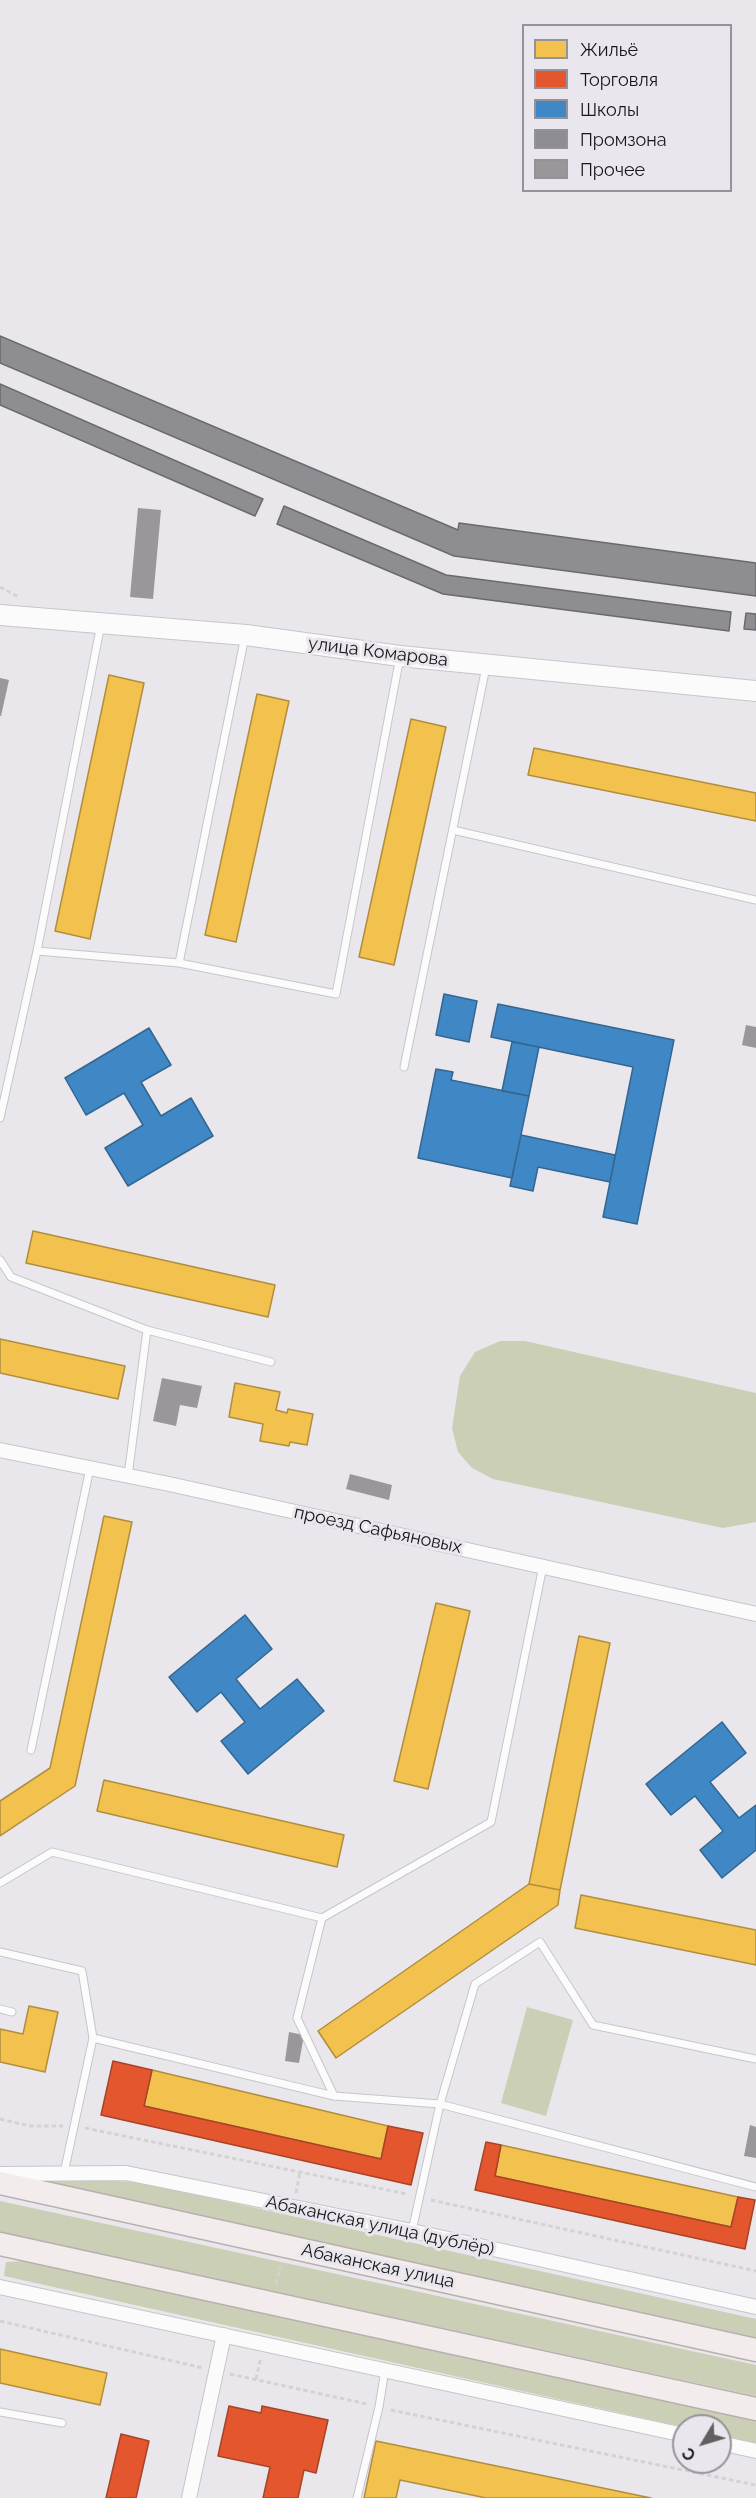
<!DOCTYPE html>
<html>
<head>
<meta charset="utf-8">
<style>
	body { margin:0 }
	#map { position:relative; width:756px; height:2498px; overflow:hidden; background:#eae7ec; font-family:Raleway,sans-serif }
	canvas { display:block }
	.legend { position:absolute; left:522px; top:24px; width:210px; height:168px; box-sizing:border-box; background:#eae6ed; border:2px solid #969398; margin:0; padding:8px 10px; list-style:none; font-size:18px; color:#181619 }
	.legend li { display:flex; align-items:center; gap:12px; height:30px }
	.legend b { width:30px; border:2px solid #969398 }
	.north { position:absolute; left:672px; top:2414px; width:60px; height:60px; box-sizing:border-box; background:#eae6ed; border:2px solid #969398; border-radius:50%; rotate:232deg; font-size:16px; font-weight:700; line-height:24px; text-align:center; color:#181619 }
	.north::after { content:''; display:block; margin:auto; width:21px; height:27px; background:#625f63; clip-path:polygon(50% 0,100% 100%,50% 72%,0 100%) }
</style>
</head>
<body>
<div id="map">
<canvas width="756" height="2498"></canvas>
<ul class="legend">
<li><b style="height:16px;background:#f2c14e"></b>Жильё</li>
<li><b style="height:16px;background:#e4572e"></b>Торговля</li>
<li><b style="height:16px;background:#3f88c5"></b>Школы</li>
<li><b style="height:16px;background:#8d8d92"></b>Промзона</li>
<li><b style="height:16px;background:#99979a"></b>Прочее</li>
</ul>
<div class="north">С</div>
</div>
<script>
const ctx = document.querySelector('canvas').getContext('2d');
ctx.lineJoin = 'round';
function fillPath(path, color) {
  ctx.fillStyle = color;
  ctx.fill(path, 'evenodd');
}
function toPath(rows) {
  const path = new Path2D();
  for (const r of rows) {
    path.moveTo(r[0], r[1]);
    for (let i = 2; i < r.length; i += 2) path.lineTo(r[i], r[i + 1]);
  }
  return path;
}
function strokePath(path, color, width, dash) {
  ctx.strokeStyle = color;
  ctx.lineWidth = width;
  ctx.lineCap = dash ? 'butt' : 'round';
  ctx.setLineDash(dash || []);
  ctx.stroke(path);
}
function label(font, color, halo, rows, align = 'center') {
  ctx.font = font + ' Raleway,sans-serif';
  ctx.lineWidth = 6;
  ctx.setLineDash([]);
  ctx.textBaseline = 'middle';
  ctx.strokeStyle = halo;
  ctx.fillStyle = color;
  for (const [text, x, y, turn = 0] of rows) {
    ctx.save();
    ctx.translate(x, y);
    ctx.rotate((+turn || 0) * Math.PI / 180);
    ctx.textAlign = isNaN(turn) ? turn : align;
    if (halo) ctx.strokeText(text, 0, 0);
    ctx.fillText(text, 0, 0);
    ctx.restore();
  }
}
fillPath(toPath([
	[500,1341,525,1341,756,1393,756,1522,723,1528,493,1479,472,1468,458,1452,452,1428,460,1376,475,1352],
	[527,2007,573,2020,546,2116,501,2103],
	[47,2178,139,2182,756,2319,756,2342,34,2183],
	[0,2201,756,2365,756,2396,0,2232],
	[43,2260,756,2420,756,2443,720,2435,720,2426,684,2427,4,2276,6,2262]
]), '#cacfb5');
const homes = toPath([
	[109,675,144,683,90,939,55,931,109,675],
	[257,694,289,701,236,942,205,935,257,694],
	[411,719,446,727,394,965,359,957,411,719],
	[534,748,756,793,756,821,528,775,534,748],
	[33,1231,275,1285,268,1317,26,1263,33,1231],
	[0,1339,125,1366,118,1399,0,1373,0,1339],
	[235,1383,280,1392,276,1410,287,1413,288,1409,313,1414,307,1445,290,1442,289,1446,260,1441,263,1424,229,1417,235,1383],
	[104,1516,132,1522,75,1786,0,1836,0,1801,50,1768,104,1516],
	[436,1603,470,1611,428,1789,394,1781,436,1603],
	[579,1636,610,1643,560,1890,529,1884,579,1636],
	[104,1780,344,1835,337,1867,97,1811,104,1780],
	[529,1884,560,1890,558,1905,336,2058,318,2031,529,1884],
	[581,1895,756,1930,756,1965,575,1928,581,1895],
	[29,2006,58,2012,45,2072,0,2062,0,2029,23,2034,29,2006],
	[152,2070,388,2126,381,2159,144,2106,152,2070],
	[501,2145,738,2197,731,2227,495,2176,501,2145],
	[0,2349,107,2373,100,2405,0,2383,0,2349],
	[376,2441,651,2498,486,2498,400,2480,396,2498,364,2498,376,2441]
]);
fillPath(homes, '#f2c14e');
strokePath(homes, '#b18e3e', 1.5);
const shops = toPath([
	[113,2061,152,2070,144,2106,381,2159,388,2126,423,2133,411,2185,101,2115,113,2061],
	[486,2142,501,2145,495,2176,731,2227,738,2197,755,2200,745,2249,475,2190,486,2142],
	[229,2406,261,2413,262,2406,328,2420,316,2473,304,2470,298,2498,263,2498,270,2467,218,2456,229,2406],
	[121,2434,149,2441,136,2498,106,2498,121,2434]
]);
fillPath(shops, '#e4572e');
strokePath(shops, '#a74428', 1.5);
const schools = toPath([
	[444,994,477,1001,469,1042,436,1035,444,994],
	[498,1004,674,1040,637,1224,603,1217,633,1067,491,1037,498,1004],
	[149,1028,171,1065,141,1082,161,1116,191,1098,213,1136,128,1186,105,1148,143,1125,124,1093,86,1115,65,1078,149,1028],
	[512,1042,539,1047,529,1096,502,1091,512,1042],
	[436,1069,453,1072,451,1080,529,1096,512,1178,418,1158,436,1069],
	[521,1135,615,1155,610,1182,538,1167,533,1191,510,1186,521,1135],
	[245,1615,272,1649,236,1679,260,1709,297,1679,324,1711,248,1774,221,1741,245,1722,221,1692,197,1712,169,1677,245,1615],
	[722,1722,746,1753,710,1782,739,1818,756,1805,756,1850,722,1878,700,1850,723,1831,695,1796,671,1815,646,1784,722,1722]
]);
fillPath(schools, '#3f88c5');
strokePath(schools, '#336691', 1.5);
const industry = toPath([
	[0,336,458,530,459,523,756,563,756,596,454,556,0,363,0,336],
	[0,384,263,499,255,516,0,405,0,384],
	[284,506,446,575,731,612,729,631,443,594,277,524,284,506],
	[746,613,756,614,756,630,744,629,746,613]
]);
fillPath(industry, '#8d8d92');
strokePath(industry, '#6a696e', 1.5);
fillPath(toPath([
	[138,508,161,510,153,599,130,597],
	[0,678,9,680,1,716,0,716],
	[746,1025,756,1027,756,1048,742,1045],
	[162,1378,202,1386,197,1408,180,1405,176,1426,153,1421],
	[350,1474,392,1485,389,1500,346,1489],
	[289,2032,304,2035,299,2063,285,2061],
	[750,2125,756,2127,756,2158,744,2156]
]), '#99979a');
const lane = toPath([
	[101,624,37,951,179,963,336,994,400,657],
	[453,830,756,900],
	[179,963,245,636],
	[404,1067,486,667],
	[0,1118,37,951],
	[0,1260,11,1277,147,1330,128,1476],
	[147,1330,271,1362],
	[31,1750,90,1468],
	[0,1883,52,1852,322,1918,297,2018,334,2096],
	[322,1918,491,1822,543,1566],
	[0,1952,82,1971,93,2038],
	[0,2009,12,2012],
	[64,2173,93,2038,334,2096,440,2104,756,2187],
	[412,2231,440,2104,475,1984,540,1942,593,2025,756,2059],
	[0,2412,62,2423],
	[357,2498,379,2407,385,2370]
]);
const street = toPath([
	[0,1450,169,1484,756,1614],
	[0,2174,126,2173,412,2231,756,2307],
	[0,2287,684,2435],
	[720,2443,756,2451],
	[189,2498,224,2335]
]);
const secondary = toPath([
	[0,615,246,635,400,656,756,691]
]);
const primary = toPath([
	[0,2183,756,2350],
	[0,2244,756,2409]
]);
strokePath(lane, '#c6c5c8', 9);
strokePath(street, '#c6c5c8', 16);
strokePath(secondary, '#c6c5c8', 22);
strokePath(primary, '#baaeb0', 25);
strokePath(toPath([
	[0,587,19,597],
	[0,2119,30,2126,63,2126],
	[85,2128,407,2194],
	[296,2193,300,2172],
	[431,2200,756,2271],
	[276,2284,281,2264],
	[0,2321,203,2368],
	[230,2374,367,2404],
	[256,2379,261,2357],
	[391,2410,756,2485]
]), '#d4d3d4', 3, [4.5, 3]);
strokePath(lane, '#fcfbfc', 7);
strokePath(street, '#fcfbfc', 14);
strokePath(secondary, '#fcfbfc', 20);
strokePath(primary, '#f2eced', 22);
label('18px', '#181619', '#eae6ed', [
	["улица Комарова",378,652,7],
	["проезд Сафьяновых",378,1530,12],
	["Абаканская улица (дублёр)",380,2226,12],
	["Абаканская улица",378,2266,12]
]);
</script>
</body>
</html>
